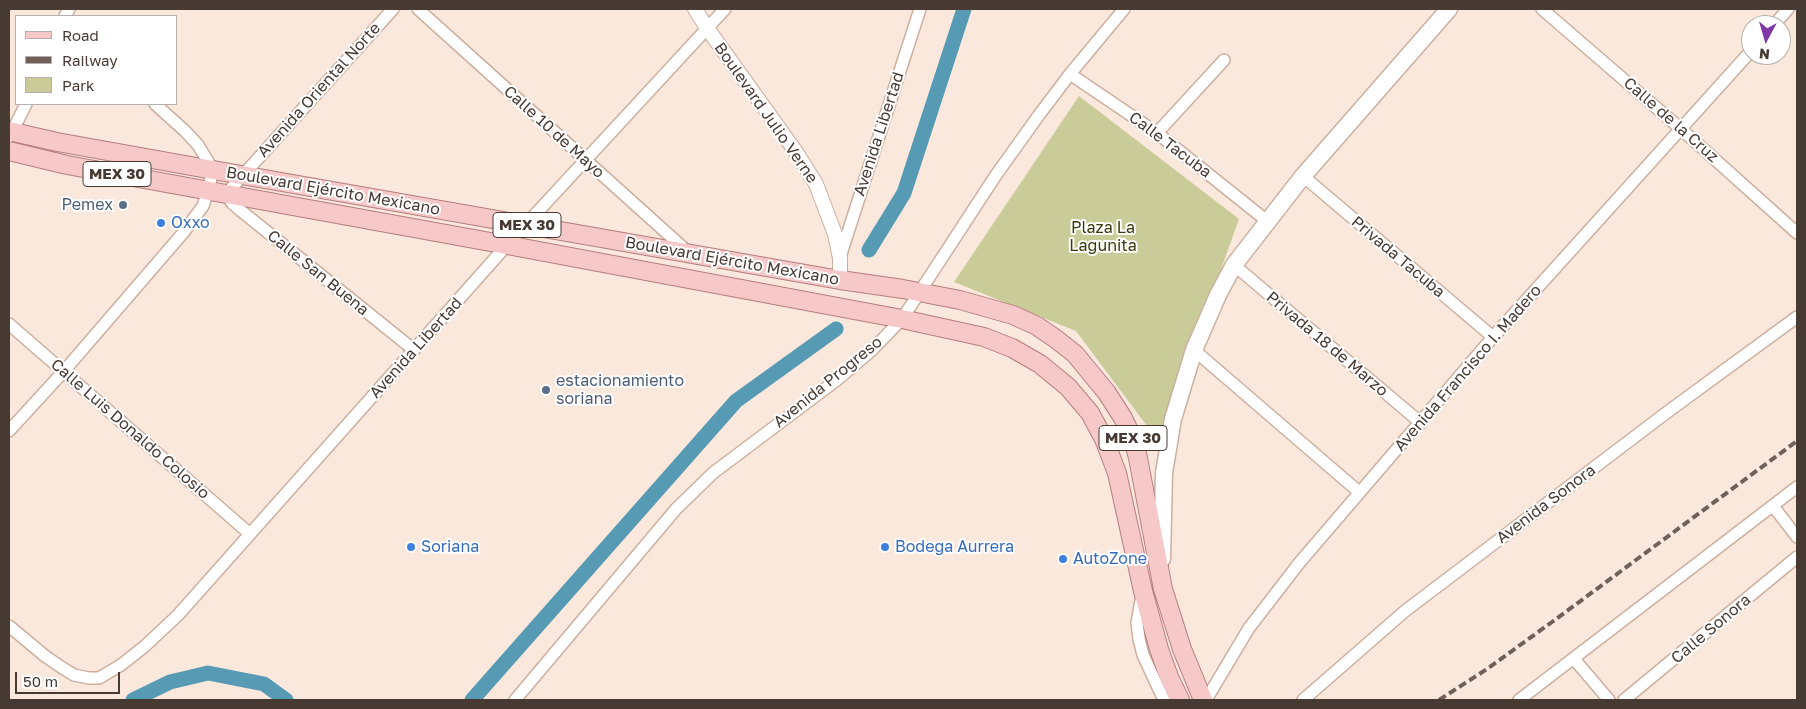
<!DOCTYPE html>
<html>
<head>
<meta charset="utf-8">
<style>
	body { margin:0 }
	#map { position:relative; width:1806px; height:709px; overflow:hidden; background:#fbe8dd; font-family:"Golos Text",sans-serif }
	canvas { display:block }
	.frame { position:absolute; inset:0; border:10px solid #473a33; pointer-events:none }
	.legend { position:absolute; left:15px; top:15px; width:162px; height:90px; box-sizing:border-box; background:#fff; border:1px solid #b5b0ad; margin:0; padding:6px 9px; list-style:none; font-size:15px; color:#473a33 }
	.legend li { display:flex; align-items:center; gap:10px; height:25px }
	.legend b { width:25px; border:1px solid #b5b0ad }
	.north { position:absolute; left:1741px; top:15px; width:50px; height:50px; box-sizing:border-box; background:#fff; border:1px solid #b5b0ad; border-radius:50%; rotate:186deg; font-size:14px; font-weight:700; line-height:20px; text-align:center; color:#473a33 }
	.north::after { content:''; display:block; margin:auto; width:18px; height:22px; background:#8136a7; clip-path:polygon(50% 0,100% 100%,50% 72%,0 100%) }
	.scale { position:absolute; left:15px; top:672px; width:105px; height:22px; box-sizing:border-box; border:2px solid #473a33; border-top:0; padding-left:6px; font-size:15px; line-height:18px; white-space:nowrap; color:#473a33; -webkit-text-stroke:4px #fff; paint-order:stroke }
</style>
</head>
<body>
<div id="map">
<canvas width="1806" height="709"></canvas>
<div class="frame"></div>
<ul class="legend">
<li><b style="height:6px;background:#f6c8c8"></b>Road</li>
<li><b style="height:6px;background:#6f6159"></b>Railway</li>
<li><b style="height:14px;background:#c9cc98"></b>Park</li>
</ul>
<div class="north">N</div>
<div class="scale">50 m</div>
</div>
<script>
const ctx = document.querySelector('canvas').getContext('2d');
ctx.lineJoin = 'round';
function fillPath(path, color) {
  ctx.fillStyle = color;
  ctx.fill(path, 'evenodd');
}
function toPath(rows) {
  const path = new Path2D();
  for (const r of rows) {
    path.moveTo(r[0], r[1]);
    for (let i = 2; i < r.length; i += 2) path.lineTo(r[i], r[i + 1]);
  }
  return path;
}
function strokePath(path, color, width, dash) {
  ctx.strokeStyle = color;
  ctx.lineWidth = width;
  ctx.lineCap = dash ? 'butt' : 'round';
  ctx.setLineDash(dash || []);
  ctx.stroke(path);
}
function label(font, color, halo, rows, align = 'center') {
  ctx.font = font + ' "Golos Text",sans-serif';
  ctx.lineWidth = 4;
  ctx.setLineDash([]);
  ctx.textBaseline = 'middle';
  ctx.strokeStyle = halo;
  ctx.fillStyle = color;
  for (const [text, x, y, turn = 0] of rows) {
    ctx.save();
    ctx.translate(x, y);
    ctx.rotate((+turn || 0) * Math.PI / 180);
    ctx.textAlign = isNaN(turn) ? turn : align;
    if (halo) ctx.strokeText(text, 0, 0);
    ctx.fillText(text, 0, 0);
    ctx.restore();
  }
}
fillPath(toPath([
	[1079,96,1239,219,1159,442,1076,331,954,282]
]), '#c9cc98');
strokePath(toPath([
	[869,250,904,193,964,9],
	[133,700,170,682,208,673,264,684,286,700],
	[472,700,736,401,836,329]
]), '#569ab4', 15);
const minor = toPath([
	[393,9,226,194,232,203,240,210,414,350],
	[418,9,689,253],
	[1542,9,1681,129,1797,233],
	[65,16,69,9],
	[1774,25,1788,9],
	[1070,74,1157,133,1267,221],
	[1157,133,1224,60],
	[10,136,26,104],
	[1303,176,1493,337],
	[840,257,920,9],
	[1234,265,1421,423],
	[9,324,250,534],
	[1194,350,1359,492],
	[9,431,64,371,183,233,203,206,208,191,213,170,198,145,185,131,155,104],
	[1773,506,1797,537],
	[1142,595,1137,623,1139,639,1143,655,1164,700],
	[9,626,45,656,61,667,74,675,89,678,99,678,121,665,145,646,178,615,507,245,725,9],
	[1574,659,1609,700],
	[515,700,676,509,713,473,838,379,872,350,902,319,996,175,1039,115,1070,74,1124,9],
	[1206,700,1249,628,1300,562,1493,337,1751,51],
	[1303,700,1405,611,1666,413,1797,317],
	[1519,700,1797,487],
	[1624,700,1797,557]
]);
const tertiary = toPath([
	[695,9,707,28,796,152,816,184,835,234,840,258,840,280]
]);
const secondary = toPath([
	[1162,559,1164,473,1173,419,1194,350,1218,295,1234,265,1303,176,1449,9]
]);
const primary = toPath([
	[9,131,57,142,213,170,840,280,903,289,960,300,1013,315,1037,326,1056,339,1075,354,1107,393,1123,418,1133,439,1138,458,1163,589,1182,649,1203,700],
	[9,151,67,165,507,245,902,319,984,337,1012,348,1040,364,1068,387,1090,413,1104,439,1117,473,1143,591,1159,649,1169,677,1180,700]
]);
strokePath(minor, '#cdaf9e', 14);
strokePath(tertiary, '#cdaf9e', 16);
strokePath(secondary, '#cdaf9e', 19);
strokePath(primary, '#b57e7c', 20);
strokePath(minor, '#fff', 11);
strokePath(tertiary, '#fff', 14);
strokePath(secondary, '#fff', 16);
strokePath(primary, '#f6c8c8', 18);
strokePath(toPath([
	[1439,700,1487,669,1552,622,1797,441]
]), '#6f6159', 4, [8, 4]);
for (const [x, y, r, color] of [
	[123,205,5,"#5c6f8a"],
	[161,223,5,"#3f7fe0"],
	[546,390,5,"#5c6f8a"],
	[411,547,5,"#3f7fe0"],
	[885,547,5,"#3f7fe0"],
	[1063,559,5,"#3f7fe0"]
]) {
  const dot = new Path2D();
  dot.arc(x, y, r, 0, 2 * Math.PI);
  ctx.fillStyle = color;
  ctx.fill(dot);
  strokePath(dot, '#fff', 2);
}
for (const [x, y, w] of [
	[117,174,68],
	[527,225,68],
	[1133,438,68]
]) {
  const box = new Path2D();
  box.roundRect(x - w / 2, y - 12.5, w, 25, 4);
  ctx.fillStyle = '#fff';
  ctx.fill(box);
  strokePath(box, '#473a33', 1);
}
label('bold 15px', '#473a33', null, [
	["MEX 30",117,174],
	["MEX 30",527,225],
	["MEX 30",1133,438]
]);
label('16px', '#473a33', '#fff', [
	["Avenida Oriental Norte",319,90,-48],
	["Boulevard Julio Verne",766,113,55],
	["Calle de la Cruz",1671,120,41],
	["Calle 10 de Mayo",554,132,42],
	["Avenida Libertad",879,134,-72],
	["Calle Tacuba",1170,145,37],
	["Boulevard Ejército Mexicano",333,191,10],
	["Privada Tacuba",1398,257,40],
	["Boulevard Ejército Mexicano",732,261,10],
	["Calle San Buena",318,273,39],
	["Privada 18 de Marzo",1327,344,40],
	["Avenida Libertad",416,348,-48],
	["Avenida Francisco I. Madero",1468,368,-49],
	["Avenida Progreso",828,382,-39],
	["Calle Luis Donaldo Colosio",130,429,41],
	["Avenida Sonora",1546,504,-37],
	["Calle Sonora",1711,629,-40]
]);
label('16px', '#4e5e75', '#fff', [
	["Pemex",113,205],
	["estacionamiento",556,381,"left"],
	["soriana",556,399,"left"]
], 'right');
label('16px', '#366cbe', '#fff', [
	["Oxxo",171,223],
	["Soriana",421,547],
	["Bodega Aurrera",895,547],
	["AutoZone",1073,559]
], 'left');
label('16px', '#3a3b0c', '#fff', [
	["Plaza La",1103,228],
	["Lagunita",1103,246]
]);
</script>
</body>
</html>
